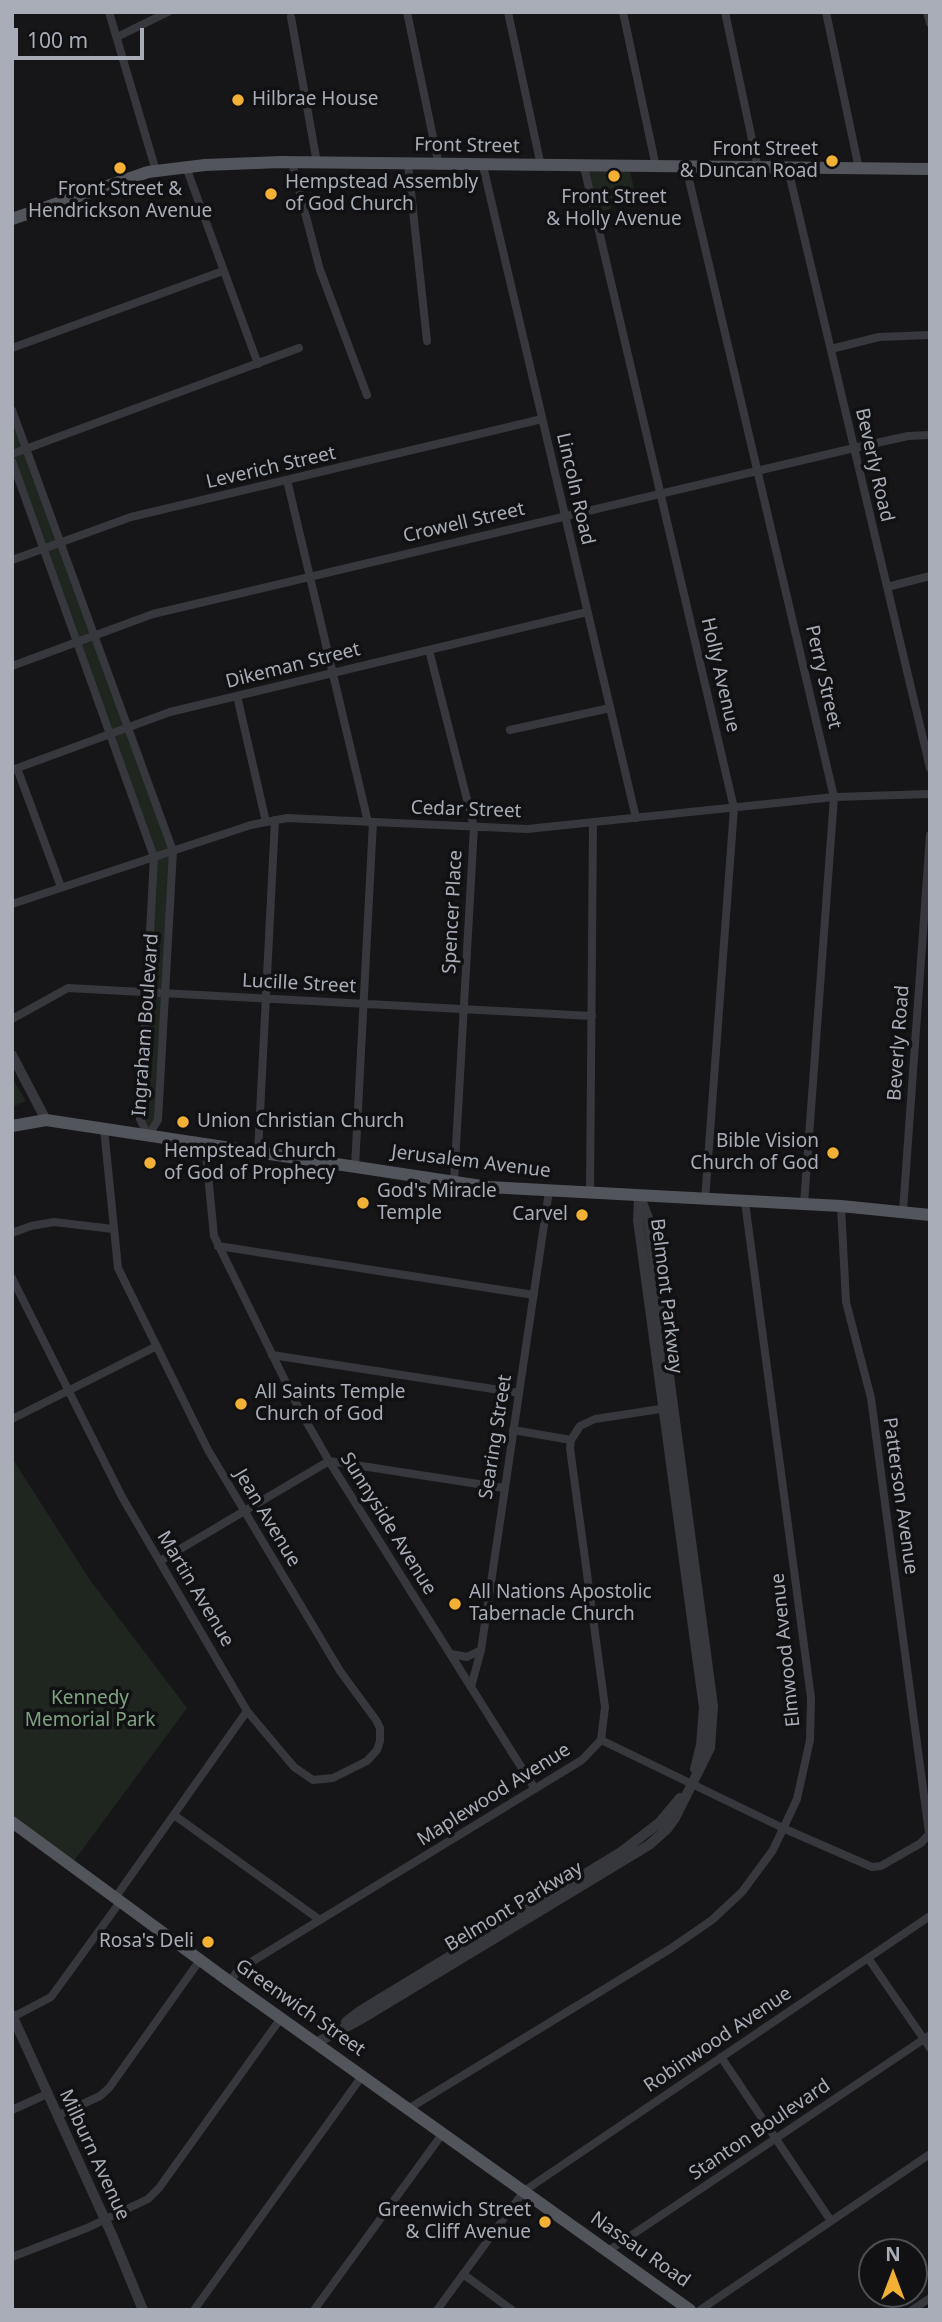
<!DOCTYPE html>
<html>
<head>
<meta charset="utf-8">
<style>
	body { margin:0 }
	#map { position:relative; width:942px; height:2322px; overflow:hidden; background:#161618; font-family:"Noto Sans",sans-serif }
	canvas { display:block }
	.frame { position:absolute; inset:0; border:14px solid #a8adb8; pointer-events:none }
	.north { position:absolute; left:858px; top:2238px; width:70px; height:70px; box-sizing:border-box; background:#111113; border:2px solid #4d4f55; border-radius:50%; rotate:0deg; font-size:19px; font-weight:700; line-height:28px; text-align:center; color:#a8adb8 }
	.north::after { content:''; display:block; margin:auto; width:24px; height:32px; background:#f2b134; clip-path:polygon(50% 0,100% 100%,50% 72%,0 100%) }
	.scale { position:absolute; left:14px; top:28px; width:130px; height:32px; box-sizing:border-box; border:4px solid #a8adb8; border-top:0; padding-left:9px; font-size:21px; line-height:24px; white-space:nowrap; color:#a8adb8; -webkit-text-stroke:5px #111113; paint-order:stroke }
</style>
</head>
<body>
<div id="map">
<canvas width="942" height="2322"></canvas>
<div class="frame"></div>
<div class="north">N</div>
<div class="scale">100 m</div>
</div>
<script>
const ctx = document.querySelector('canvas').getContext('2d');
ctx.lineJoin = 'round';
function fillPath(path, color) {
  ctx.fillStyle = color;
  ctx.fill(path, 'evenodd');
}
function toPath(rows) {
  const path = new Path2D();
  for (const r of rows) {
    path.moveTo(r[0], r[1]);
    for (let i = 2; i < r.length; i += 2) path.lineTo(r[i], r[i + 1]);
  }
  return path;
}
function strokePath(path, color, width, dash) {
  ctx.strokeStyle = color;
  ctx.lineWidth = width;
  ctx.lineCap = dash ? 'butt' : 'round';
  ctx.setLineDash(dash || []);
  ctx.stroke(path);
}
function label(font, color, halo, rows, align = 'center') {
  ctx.font = font + ' "Noto Sans",sans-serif';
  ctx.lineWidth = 7;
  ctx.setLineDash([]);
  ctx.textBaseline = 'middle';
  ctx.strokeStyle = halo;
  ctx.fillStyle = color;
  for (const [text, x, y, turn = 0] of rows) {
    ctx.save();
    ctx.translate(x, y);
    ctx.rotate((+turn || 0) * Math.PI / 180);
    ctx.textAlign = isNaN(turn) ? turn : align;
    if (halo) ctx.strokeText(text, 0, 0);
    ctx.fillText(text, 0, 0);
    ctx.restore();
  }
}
fillPath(toPath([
	[584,167,629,167,636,197,610,203,611,209,595,212],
	[12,410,173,851,158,1120,148,1136,140,1119,154,857,12,461],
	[12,1078,26,1101,12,1107],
	[12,1458,90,1580,187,1708,71,1865,12,1822]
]), '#1e261f');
strokePath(toPath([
	[109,12,156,171],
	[407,12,439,166],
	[508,12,541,166],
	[623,12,656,167],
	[725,12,758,168],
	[826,12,859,169],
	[927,12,930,23],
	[291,17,317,163],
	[117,37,168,12],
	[292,163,320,270,367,395],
	[408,164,427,341],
	[483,166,636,818],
	[186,167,258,364],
	[584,167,734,808,705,1200],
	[686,167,834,797,804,1204],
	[788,169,930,768],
	[12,348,223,271],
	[831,349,879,337,930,335],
	[12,410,173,851,158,1120,148,1136],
	[12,454,299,348],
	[12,461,154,857,140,1119,148,1136],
	[287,480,368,822],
	[12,560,131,517,542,419],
	[887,587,930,576],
	[429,650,474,827,454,1182],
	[12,666,153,614,854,448,908,436,930,435],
	[237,696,266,822],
	[510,730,610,708],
	[17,768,61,887],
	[12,770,170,712,587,612],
	[12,904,251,825,287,818,527,829,834,797,930,794],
	[12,1019,68,988,592,1016],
	[205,1144,214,1236,299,1409,329,1461,535,1789],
	[258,1152,275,820],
	[355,1167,373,822],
	[590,1193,593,823],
	[841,1206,846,1302,871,1398,929,1833],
	[903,1211,930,835],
	[12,1233,31,1226,54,1222,113,1229],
	[218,1246,534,1295],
	[12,1278,122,1497,247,1711,294,1767,313,1780,333,1778,367,1761,377,1750,380,1741,380,1728,376,1720,340,1671,208,1450,118,1268,104,1129],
	[272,1355,519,1393],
	[12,1419,157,1346],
	[513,1430,571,1440],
	[160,1561,329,1461,504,1488],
	[451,1654,467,1657,481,1650],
	[471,1687,481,1650,549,1191],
	[601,1740,785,1829,872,1867,881,1866,921,1843,930,1833],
	[174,1815,320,1920],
	[115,1898,247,1711],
	[868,1958,930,2048],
	[230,1982,238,1970,582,1760,601,1740,605,1707,570,1448,571,1440,580,1426,595,1419,667,1408],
	[13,2017,51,1997,120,1902],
	[721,2057,831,2221],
	[408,2109,670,1949,712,1920,742,1892,773,1850,797,1799,810,1740,811,1698,745,1202],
	[12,2110,47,2094],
	[57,2116,100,2096,109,2088,200,1960],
	[608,2251,930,2035],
	[12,2257,87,2228,148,2199,159,2188,281,2018],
	[463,2274,512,2310],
	[194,2310,362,2076],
	[314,2310,443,2133],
	[437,2310,524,2191,930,1916],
	[700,2310,930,2154],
	[912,2310,930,2298]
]), '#37383d', 8);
strokePath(toPath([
	[12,1055,46,1120],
	[639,1199,638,1220,704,1708,701,1745,695,1769],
	[12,2015,112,2235,143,2310],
	[346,2022,360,2011,621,1852,659,1823,680,1798],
	[316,2043,363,2018,649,1845,667,1829,675,1818,710,1748,713,1706,648,1218,640,1197]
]), '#37383d', 10);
strokePath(toPath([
	[12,219,148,172,205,165,281,162,930,169],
	[12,1126,46,1120,488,1187,841,1206,930,1215],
	[12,1822,230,1982,690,2310]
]), '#53555c', 12);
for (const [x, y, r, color] of [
	[238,100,7,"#f2b134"],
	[832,161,7,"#f2b134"],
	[120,168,7,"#f2b134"],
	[614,176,7,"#f2b134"],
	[271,194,7,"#f2b134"],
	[183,1122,7,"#f2b134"],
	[833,1153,7,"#f2b134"],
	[150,1163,7,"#f2b134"],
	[363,1203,7,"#f2b134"],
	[582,1215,7,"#f2b134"],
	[241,1404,7,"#f2b134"],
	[455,1604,7,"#f2b134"],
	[208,1942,7,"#f2b134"],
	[545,2222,7,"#f2b134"]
]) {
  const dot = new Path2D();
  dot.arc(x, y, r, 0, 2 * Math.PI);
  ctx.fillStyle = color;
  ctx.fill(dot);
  strokePath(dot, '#111113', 2.5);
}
label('19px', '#a8adb8', '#111113', [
	["Hilbrae House",252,100],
	["Front Street",818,150,"right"],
	["& Duncan Road",818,172,"right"],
	["Hempstead Assembly",285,183],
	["of God Church",285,205],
	["Front Street &",120,190,"center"],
	["Hendrickson Avenue",120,212,"center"],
	["Front Street",614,198,"center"],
	["& Holly Avenue",614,220,"center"],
	["Union Christian Church",197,1122],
	["Bible Vision",819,1142,"right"],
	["Church of God",819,1164,"right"],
	["Hempstead Church",164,1152],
	["of God of Prophecy",164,1174],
	["God's Miracle",377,1192],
	["Temple",377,1214],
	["Carvel",568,1215,"right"],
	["All Saints Temple",255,1393],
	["Church of God",255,1415],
	["All Nations Apostolic",469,1593],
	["Tabernacle Church",469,1615],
	["Rosa's Deli",194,1942,"right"],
	["Greenwich Street",531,2211,"right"],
	["& Cliff Avenue",531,2233,"right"]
], 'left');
label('19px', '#a8adb8', '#111113', [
	["Front Street",467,146,1],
	["Beverly Road",874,465,77],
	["Leverich Street",271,468,-13],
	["Lincoln Road",575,489,77],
	["Crowell Street",464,523,-13],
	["Dikeman Street",293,666,-14],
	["Holly Avenue",720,675,77],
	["Perry Street",823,677,77],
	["Cedar Street",466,810,2],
	["Spencer Place",453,912,-87],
	["Lucille Street",299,984,3],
	["Ingraham Boulevard",146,1025,-86],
	["Beverly Road",899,1043,-86],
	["Jerusalem Avenue",471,1162,7],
	["Belmont Parkway",666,1296,83],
	["Searing Street",496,1437,-81],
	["Patterson Avenue",900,1496,82],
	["Jean Avenue",267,1518,59],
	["Sunnyside Avenue",388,1524,58],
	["Martin Avenue",195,1589,59],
	["Elmwood Avenue",786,1650,-96],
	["Maplewood Avenue",494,1795,-32],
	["Belmont Parkway",514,1907,-31],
	["Greenwich Street",300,2008,35],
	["Robinwood Avenue",718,2040,-34],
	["Stanton Boulevard",760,2130,-34],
	["Milburn Avenue",94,2155,65],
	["Nassau Road",640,2250,35]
]);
label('19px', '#7fa381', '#111113', [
	["Kennedy",90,1699],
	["Memorial Park",90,1721]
]);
</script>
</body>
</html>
